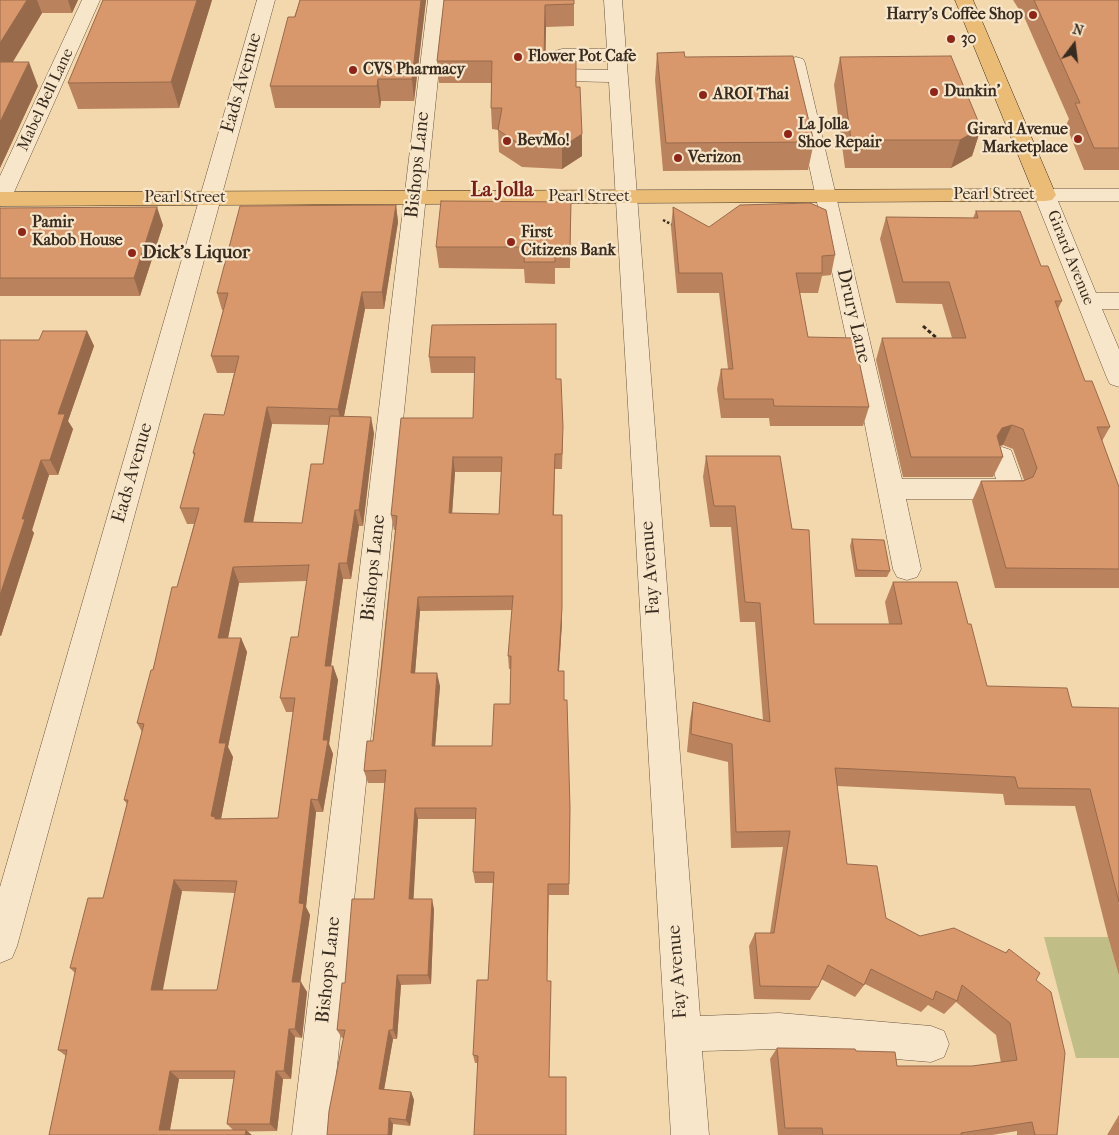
<!DOCTYPE html>
<html>
<head>
<meta charset="utf-8">
<style>
	body { margin:0 }
	#map { position:relative; width:1119px; height:1135px; overflow:hidden; background:#f4d8ad; font-family:"IM FELL French Canon",serif }
	canvas { display:block }
	.north { position:absolute; left:1049px; top:20px; width:50px; height:50px; -webkit-text-stroke:4px #f8e6ca; paint-order:stroke; rotate:15deg; font-size:14px; font-weight:700; line-height:20px; text-align:center; color:#382b1f }
	.north::after { content:''; display:block; margin:auto; width:18px; height:22px; background:#382b1f; clip-path:polygon(50% 0,100% 100%,50% 72%,0 100%) }
</style>
</head>
<body>
<div id="map">
<canvas width="1119" height="1135"></canvas>
<div class="north">N</div>
</div>
<script>
const ctx = document.querySelector('canvas').getContext('2d');
ctx.lineJoin = 'round';
function fillPath(path, color) {
  ctx.fillStyle = color;
  ctx.fill(path, 'evenodd');
}
function toPath(rows) {
  const path = new Path2D();
  for (const r of rows) {
    path.moveTo(r[0], r[1]);
    for (let i = 2; i < r.length; i += 2) path.lineTo(r[i], r[i + 1]);
  }
  return path;
}
function strokePath(path, color, width, dash) {
  ctx.strokeStyle = color;
  ctx.lineWidth = width;
  ctx.lineCap = dash ? 'butt' : 'round';
  ctx.setLineDash(dash || []);
  ctx.stroke(path);
}
function label(font, color, halo, rows, align = 'center') {
  ctx.font = font + ' "IM FELL French Canon",serif';
  ctx.lineWidth = 4.5;
  ctx.setLineDash([]);
  ctx.textBaseline = 'middle';
  ctx.strokeStyle = halo;
  ctx.fillStyle = color;
  for (const [text, x, y, turn = 0] of rows) {
    ctx.save();
    ctx.translate(x, y);
    ctx.rotate((+turn || 0) * Math.PI / 180);
    ctx.textAlign = isNaN(turn) ? turn : align;
    if (halo) ctx.strokeText(text, 0, 0);
    ctx.fillText(text, 0, 0);
    ctx.restore();
  }
}
fillPath(toPath([
	[1044,937,1108,937,1119,976,1119,1058,1076,1058]
]), '#c1bd86');
const minor = toPath([
	[82,0,100,0,11,199,7,204,0,206,0,176,82,0],
	[257,0,275,0,17,946,12,958,0,963,0,887,257,0],
	[428,0,446,0,330,1135,292,1135,428,0],
	[604,0,622,0,700,1016,779,1013,931,1026,944,1031,949,1044,944,1057,931,1062,779,1049,702,1051,709,1135,671,1135,609,82,562,81,555,79,553,75,555,71,562,69,608,70,608,61,562,61,555,59,553,55,555,51,562,49,607,49,604,0],
	[796,57,803,59,805,63,902,479,996,479,989,457,993,450,1002,447,1011,450,1025,489,1021,496,1012,499,906,499,921,569,917,577,907,580,897,577,893,569,865,425,787,63,789,59,796,57],
	[1045,189,1119,189,1119,201,1058,201,1096,293,1119,293,1119,309,1102,309,1119,349,1119,387,1110,384,1107,378,1034,195,1038,190,1045,189]
]);
const major = toPath([
	[955,0,973,0,1056,195,1052,200,1045,201,0,206,0,192,1032,189,955,0]
]);
strokePath(minor, '#675642', 1);
strokePath(major, '#382b1f', 1);
strokePath(toPath([
	[663,220,675,226]
]), '#382b1f', 2.5, [2.5, 2]);
strokePath(toPath([
	[923,326,940,341]
]), '#382b1f', 3, [4, 2.5]);
fillPath(minor, '#f8e6ca');
fillPath(major, '#eabc76');
fillPath(toPath([
	[0,0,78,0,72,13,42,13,13,62,38,86,0,168],
	[212,0,179,108,78,109,68,83],
	[300,0,426,0,414,101,381,101,380,108,275,108,270,86],
	[444,0,574,0,574,26,546,27,545,61,576,87,582,156,562,169,522,167,499,152,498,130,492,129,491,108,491,83,439,83,437,61],
	[1013,0,1119,0,1119,170,1084,170,1066,125,1069,119,1025,19],
	[657,53,685,57,814,142,808,170,663,171,655,80],
	[840,57,981,128,972,156,951,168,845,168,834,85],
	[571,202,570,268,555,268,555,284,525,283,524,269,439,268,436,247],
	[396,205,398,222,384,309,365,309,344,416,374,433,363,526,359,526,351,579,343,579,331,666,333,666,338,680,329,744,333,754,323,812,316,812,306,907,310,915,300,982,307,992,302,1038,295,1037,291,1079,283,1079,277,1131,49,1135,66,1056,58,1050,75,973,70,968,103,898,127,804,124,800,142,732,137,723,177,587,194,524,187,524,180,508,194,456,193,453,224,415,234,373,217,373,211,356,223,310,222,310,217,293],
	[272,424,329,425,323,464,302,523,253,522],
	[307,581,298,637,280,698,286,712,293,712,278,818,221,819,233,757,228,747,247,652,241,638,228,638,239,583],
	[182,891,235,893,217,990,162,990],
	[179,1079,234,1079,227,1124,233,1130,170,1130],
	[673,207,709,227,835,255,831,275,822,276,818,293,800,293,808,337,869,407,863,426,770,426,769,418,721,418,717,389,721,369,728,369,719,293,677,293,671,227],
	[0,208,163,225,140,296,0,296],
	[976,211,1041,266,1062,301,1058,309,1085,381,1110,427,1102,441,1119,487,1119,588,995,588,972,501,981,481,1024,480,1013,449,1003,445,1000,446,1003,457,993,477,903,477,876,360,882,338,952,338,942,304,896,303,880,239,886,217,973,218],
	[432,325,556,379,563,442,562,469,555,469,554,515,562,622,559,671,564,700,570,808,569,895,549,895,547,981,549,1077,566,1135,478,1063,475,1063,473,1055,488,980,493,883,475,883,473,872,476,819,418,819,413,899,434,909,431,984,401,985,397,1039,393,1039,384,1089,411,1092,414,1100,410,1126,393,1124,392,1135,344,1038,342,1038,337,1030,345,983,374,899,385,783,368,783,364,771,373,741,395,530,394,530,391,515,473,418,475,373,431,373,429,357],
	[455,472,501,472,499,514,452,514],
	[512,610,508,656,509,669,511,669,510,704,492,746,435,746,440,686,415,673,420,611],
	[87,331,94,346,68,421,73,429,58,475,49,475,32,530,34,533,1,636,0,636,0,340,39,340],
	[706,456,792,529,814,624,889,624,885,602,893,582,968,624,987,686,1072,707,1119,708,1119,976,1108,937,1075,806,1005,805,1003,794,837,786,847,864,886,918,920,936,1005,953,1009,949,1036,980,1057,1135,1017,1135,1017,1131,992,1135,778,1135,770,1059,777,1048,856,1051,897,1066,972,1066,1001,1063,996,1035,956,1002,944,1014,928,1005,921,1012,865,984,855,997,821,979,818,987,810,1000,754,999,749,946,755,933,770,933,783,847,731,848,728,762,687,752,690,720,693,702,763,720,755,622,740,622,731,527,710,527,703,477],
	[852,539,890,571,887,577,855,577,850,546],
	[1119,1115,1119,1135,1107,1135]
]), '#bb835d');
fillPath(toPath([
	[27,0,37,0,42,13,0,83,0,43],
	[68,0,78,0,72,13],
	[197,0,212,0,179,108,171,82],
	[421,0,426,0,414,101,412,79],
	[545,5,546,27,545,83,544,61],
	[29,62,38,86,0,168,0,122],
	[378,79,381,101,380,108,377,86],
	[981,128,972,156,951,168,960,140],
	[582,134,582,156,562,169,562,147],
	[396,205,398,222,384,309,382,292],
	[157,207,163,225,140,296,134,278],
	[362,292,365,309,342,426,338,409],
	[87,331,94,346,68,421,73,429,58,475,50,460,58,414],
	[267,407,272,424,250,538,244,522],
	[371,417,374,433,363,526,359,510],
	[1012,425,1003,445,992,448,997,436,1002,428],
	[453,457,455,472,451,528,449,513],
	[41,460,49,475,32,530,34,533,1,636,0,635,0,595,22,519],
	[355,510,359,526,351,579,347,563],
	[339,563,343,579,329,680,325,666],
	[233,567,239,583,225,653,218,638],
	[418,597,420,611,414,686,411,673],
	[562,608,562,622,558,685,558,671],
	[241,638,247,652,228,747,233,757,220,824,211,816,219,743],
	[333,666,338,680,329,744,333,754,323,812,318,800,323,740],
	[437,673,440,686,434,759,432,746],
	[311,799,316,812,306,907,310,915,299,992,292,982,299,903],
	[415,808,418,819,413,909,409,899],
	[174,880,182,891,161,1000,151,990],
	[432,899,434,909,431,984,428,975],
	[397,975,401,985,397,1039,393,1030],
	[301,982,307,992,302,1038,295,1029],
	[289,1029,295,1037,291,1079,284,1071],
	[389,1030,393,1039,383,1096,379,1089],
	[170,1071,179,1079,169,1135,159,1130],
	[276,1071,283,1079,277,1131,270,1124],
	[411,1092,414,1100,410,1126,406,1120],
	[389,1118,393,1124,392,1135,388,1135],
	[246,1130,252,1135,245,1135]
]), '#986a4c');
const building = toPath([
	[0,0,27,0,0,43,0,0],
	[103,0,197,0,171,82,68,83,103,0],
	[300,0,421,0,412,79,378,79,377,86,270,86,288,17,295,17,300,0],
	[444,0,574,0,574,4,545,5,544,61,576,61,576,87,580,87,582,134,562,147,521,145,498,130,502,108,491,108,492,61,437,61,444,0],
	[1034,0,1119,0,1119,148,1094,148,1075,103,1080,103,1034,0],
	[684,52,685,57,793,56,814,142,666,143,657,53,684,52],
	[951,56,981,128,960,140,851,140,840,57,951,56],
	[0,62,29,62,0,122,0,62],
	[441,201,571,202,570,246,555,246,555,262,524,262,525,247,436,247,441,201],
	[810,203,826,210,835,255,822,256,822,273,796,273,808,337,854,338,869,407,774,406,773,399,724,399,721,369,733,369,722,273,679,273,673,207,709,227,740,205,810,203],
	[396,205,382,292,362,292,338,409,267,407,244,522,302,523,311,464,323,464,330,416,371,417,359,510,355,510,347,563,339,563,325,666,333,666,323,740,328,740,318,800,311,799,299,903,304,904,292,982,301,982,295,1029,289,1029,284,1071,276,1071,270,1124,227,1124,235,1071,170,1071,159,1130,246,1130,245,1135,49,1135,67,1050,58,1050,76,968,70,968,88,898,103,898,128,800,124,800,144,724,137,723,151,670,153,670,172,587,177,587,199,508,180,508,195,453,193,453,204,414,224,415,239,356,211,356,228,293,217,293,240,206,396,205],
	[309,565,298,637,291,637,280,698,295,698,278,818,215,819,215,817,211,816,226,743,219,743,241,638,218,638,233,567,309,565],
	[174,880,237,881,217,990,151,990,174,880],
	[157,207,134,278,0,278,0,208,157,207],
	[976,211,1020,211,1041,266,1048,266,1062,301,1055,301,1085,381,1092,381,1110,427,1097,427,1119,487,1119,569,1006,568,981,481,1023,481,1033,477,1037,468,1023,429,1012,425,1002,428,997,436,1003,457,911,457,882,338,966,338,949,282,903,282,886,217,978,218,976,211],
	[556,324,556,379,561,379,563,427,562,454,555,454,553,515,562,515,562,608,558,671,564,671,564,700,567,700,570,808,569,884,548,884,547,981,551,981,549,1077,566,1077,566,1135,474,1135,478,1056,473,1055,477,980,488,980,494,872,473,872,476,808,415,808,409,899,432,899,428,975,397,975,393,1030,389,1030,379,1089,411,1092,406,1120,389,1118,388,1135,327,1135,329,1111,345,1030,337,1030,342,983,345,983,352,899,374,899,386,770,364,771,367,741,373,741,382,663,397,516,391,515,401,418,473,418,475,357,429,357,432,325,556,324],
	[453,457,502,457,499,514,449,513,453,457],
	[513,596,508,656,511,656,510,704,494,704,492,746,432,746,437,673,411,673,418,597,513,596],
	[43,331,87,331,58,414,65,414,50,460,41,460,22,519,25,519,0,595,0,340,39,340,43,331],
	[706,456,780,456,792,529,809,530,814,624,902,624,893,582,957,582,968,624,971,624,987,686,1067,688,1072,707,1119,708,1119,902,1090,789,1018,788,1015,777,835,768,847,864,877,866,886,918,920,936,954,928,1006,953,1009,949,1040,973,1036,980,1051,992,1065,1053,1057,1135,1035,1135,1032,1122,961,1133,961,1135,823,1135,822,1128,785,1128,777,1048,855,1049,856,1051,895,1052,897,1066,972,1066,1017,1060,1010,1023,962,985,957,1001,936,991,933,1000,871,969,864,985,828,965,818,987,760,986,755,933,774,933,790,831,736,832,732,744,691,734,693,702,770,722,760,603,745,602,735,506,714,506,706,456],
	[852,539,884,540,890,571,857,570,852,539]
]);
fillPath(building, '#d9986c');
strokePath(building, '#986a4c', 1);
for (const [x, y, r, color] of [
	[1033,15,5,"#8f2418"],
	[951,39,5,"#8f2418"],
	[518,57,5,"#8f2418"],
	[353,70,5,"#8f2418"],
	[934,92,5,"#8f2418"],
	[703,95,5,"#8f2418"],
	[788,134,5,"#8f2418"],
	[1078,139,5,"#8f2418"],
	[507,141,5,"#8f2418"],
	[678,158,5,"#8f2418"],
	[22,232,5,"#8f2418"],
	[511,242,5,"#8f2418"],
	[132,253,5,"#8f2418"]
]) {
  const dot = new Path2D();
  dot.arc(x, y, r, 0, 2 * Math.PI);
  ctx.fillStyle = color;
  ctx.fill(dot);
  strokePath(dot, '#f8e6ca', 2);
}
label('bold 16px', '#382b1f', '#f8e6ca', [
	["Harry's Coffee Shop",1023,15,"right"],
	["30",961,39],
	["Flower Pot Cafe",528,57],
	["CVS Pharmacy",363,70],
	["Dunkin'",944,92],
	["AROI Thai",713,95],
	["La Jolla",798,125],
	["Shoe Repair",798,143],
	["Girard Avenue",1068,130,"right"],
	["Marketplace",1068,148,"right"],
	["BevMo!",517,141],
	["Verizon",688,158],
	["Pamir",32,223],
	["Kabob House",32,241],
	["First",521,233],
	["Citizens Bank",521,251]
], 'left');
label('16px', '#382b1f', '#f8e6ca', [
	["Mabel Bell Lane",46,100,-65],
	["Pearl Street",994,195],
	["Pearl Street",589,197],
	["Pearl Street",185,198],
	["Girard Avenue",1070,258,68]
]);
label('19px', '#382b1f', '#f8e6ca', [
	["Eads Avenue",242,83,-74],
	["Bishops Lane",418,165,-84],
	["Drury Lane",853,316,77],
	["Eads Avenue",133,473,-74],
	["Bishops Lane",374,568,-84],
	["Fay Avenue",651,568,-94],
	["Bishops Lane",329,970,-84],
	["Fay Avenue",678,972,-94]
]);
label('bold 19px', '#382b1f', '#f8e6ca', [
	["Dick's Liquor",142,253]
], 'left');
label('bold 20px', '#7a1f14', '#f8e6ca', [
	["La Jolla",502,191]
]);
</script>
</body>
</html>
